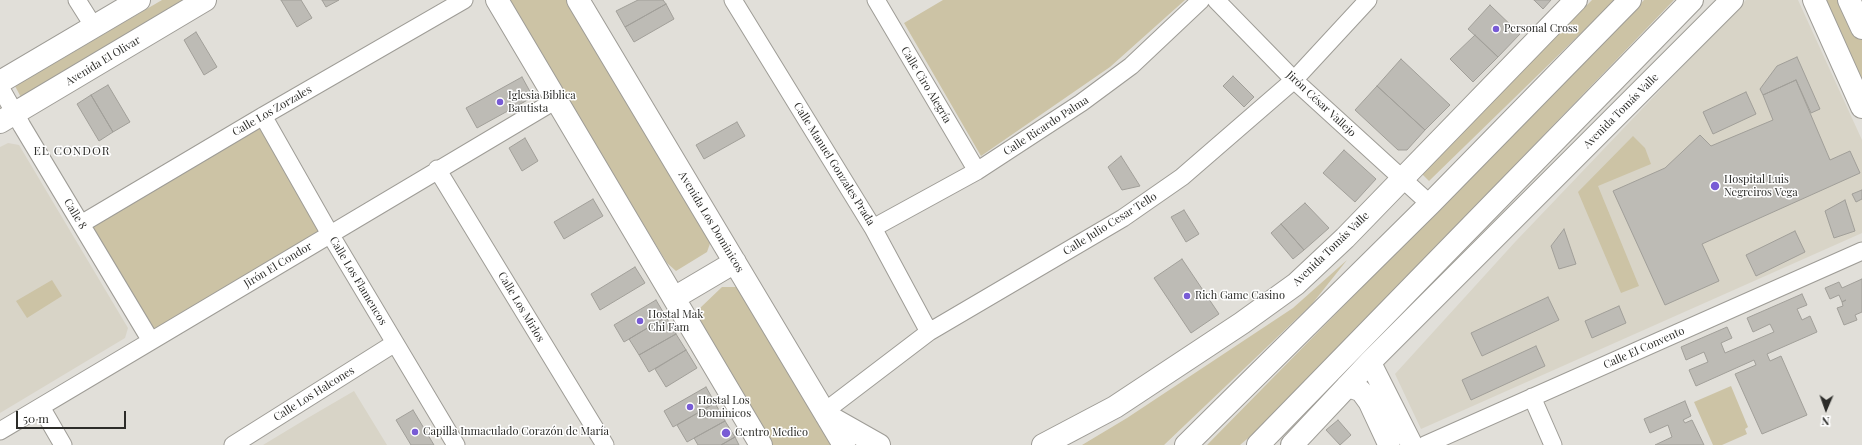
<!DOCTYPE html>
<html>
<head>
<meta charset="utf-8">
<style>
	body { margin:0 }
	#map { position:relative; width:1862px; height:445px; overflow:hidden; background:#e1dfd9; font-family:"Playfair Display",serif }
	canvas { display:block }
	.north { position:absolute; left:1806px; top:389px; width:40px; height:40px; -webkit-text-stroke:3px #fff; paint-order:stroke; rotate:182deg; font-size:11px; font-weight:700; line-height:16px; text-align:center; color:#2c2c29 }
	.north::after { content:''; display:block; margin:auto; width:14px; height:18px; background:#2c2c29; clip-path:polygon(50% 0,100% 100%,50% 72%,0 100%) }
	.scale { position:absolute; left:16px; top:411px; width:110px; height:18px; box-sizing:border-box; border:2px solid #2c2c29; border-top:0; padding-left:5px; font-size:12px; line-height:14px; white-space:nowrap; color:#2c2c29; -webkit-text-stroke:3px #fff; paint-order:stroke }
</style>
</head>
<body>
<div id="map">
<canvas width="1862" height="445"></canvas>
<div class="north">N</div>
<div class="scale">50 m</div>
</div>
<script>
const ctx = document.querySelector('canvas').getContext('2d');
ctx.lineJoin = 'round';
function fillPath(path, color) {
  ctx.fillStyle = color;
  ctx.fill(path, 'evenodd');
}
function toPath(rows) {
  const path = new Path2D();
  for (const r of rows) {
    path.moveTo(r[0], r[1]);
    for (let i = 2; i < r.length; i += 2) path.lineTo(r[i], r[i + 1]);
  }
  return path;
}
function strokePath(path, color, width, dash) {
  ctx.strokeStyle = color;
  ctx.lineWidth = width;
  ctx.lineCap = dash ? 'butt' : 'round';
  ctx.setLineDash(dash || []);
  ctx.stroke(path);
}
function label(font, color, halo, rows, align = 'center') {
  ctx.font = font + ' "Playfair Display",serif';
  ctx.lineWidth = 3;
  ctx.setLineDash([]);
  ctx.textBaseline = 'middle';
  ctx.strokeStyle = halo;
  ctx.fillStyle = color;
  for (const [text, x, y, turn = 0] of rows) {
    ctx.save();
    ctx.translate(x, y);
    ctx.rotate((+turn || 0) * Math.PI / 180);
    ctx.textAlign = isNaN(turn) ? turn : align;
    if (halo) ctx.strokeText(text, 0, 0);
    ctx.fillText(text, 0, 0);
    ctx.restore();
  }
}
fillPath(toPath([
	[1746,0,1798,0,1862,140,1862,233,1421,429,1395,374,1516,241],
	[8,143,19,145,128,328,125,338,0,413,0,147],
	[354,391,387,445,263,445,306,419]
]), '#d8d4c7');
fillPath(toPath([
	[162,0,197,0,24,103,15,86],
	[506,0,572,0,713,235,707,252,676,271,667,263],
	[943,0,1185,0,1110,67,981,156,904,23],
	[1592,0,1615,0,1429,181,1421,173],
	[1644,0,1674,0,1266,423,1240,445,1207,445],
	[1814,0,1849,0,1862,29,1862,108],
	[263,116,330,234,151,341,81,224],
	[1633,136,1645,148,1651,164,1598,186,1639,286,1621,293,1578,192],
	[1347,260,1312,304,1164,445,1082,445,1127,418,1293,308],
	[52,280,62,296,27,318,16,301],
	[722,287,738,287,832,445,772,445,700,325,699,309],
	[1731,386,1748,427,1745,429,1747,434,1722,445,1713,445,1694,402]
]), '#ccc3a5');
const building = toPath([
	[281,0,301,0,312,18,297,27,281,0],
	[322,0,339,0,326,7,322,0],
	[638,0,663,0,666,4,625,27,616,11,638,0],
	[1534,0,1551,0,1543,9,1534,0],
	[666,4,674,19,634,42,625,27,666,4],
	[1490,5,1520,34,1498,57,1468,29,1490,5],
	[196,32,217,67,204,75,184,40,196,32],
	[1475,35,1498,57,1473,82,1450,59,1475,35],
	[1797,57,1820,109,1811,113,1796,80,1763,95,1760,89,1777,66,1797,57],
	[1401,59,1450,105,1425,130,1377,86,1401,59],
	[1233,76,1254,97,1244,107,1223,86,1233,76],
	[522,77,533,97,477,128,466,108,522,77],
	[1796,80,1830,160,1850,151,1860,173,1702,244,1719,281,1665,305,1613,191,1665,168,1700,135,1711,146,1773,120,1763,95,1796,80],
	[108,85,130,122,113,132,91,95,108,85],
	[1377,86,1425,130,1407,150,1398,150,1355,110,1377,86],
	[1746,92,1756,114,1713,134,1703,112,1746,92],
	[91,95,113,132,99,141,77,104,91,95],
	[737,122,745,136,704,159,696,145,737,122],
	[525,138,538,161,522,171,509,148,525,138],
	[1344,150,1376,179,1355,202,1323,173,1344,150],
	[1121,156,1140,186,1122,190,1108,167,1121,156],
	[1862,190,1862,199,1856,202,1852,194,1862,190],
	[593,199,603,216,564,239,554,222,593,199],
	[1845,200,1855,231,1834,238,1825,211,1845,200],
	[1305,203,1329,228,1304,250,1281,224,1305,203],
	[1184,210,1199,234,1186,242,1171,217,1184,210],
	[1281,224,1304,250,1293,259,1271,233,1281,224],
	[1564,229,1576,264,1559,269,1551,246,1564,229],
	[1795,231,1805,252,1756,276,1746,255,1795,231],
	[1182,259,1219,314,1191,333,1154,278,1182,259],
	[635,267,645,283,600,310,591,294,635,267],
	[1862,279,1862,312,1855,315,1857,320,1844,325,1837,308,1843,306,1842,302,1846,300,1842,302,1839,295,1830,299,1825,288,1839,282,1842,288,1862,279],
	[1802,294,1807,305,1797,309,1802,320,1810,316,1817,332,1767,354,1770,361,1781,356,1807,415,1762,434,1735,374,1756,365,1754,360,1696,386,1689,370,1708,362,1704,352,1686,360,1681,347,1727,327,1732,338,1721,343,1725,353,1774,332,1770,324,1753,332,1747,318,1802,294],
	[1548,297,1559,320,1482,356,1471,333,1548,297],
	[656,300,666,317,624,342,614,325,656,300],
	[1619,306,1626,323,1592,338,1585,321,1619,306],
	[666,317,676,334,639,355,629,339,666,317],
	[676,334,686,350,649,372,639,355,676,334],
	[1536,346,1545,366,1471,400,1462,380,1536,346],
	[686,350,697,368,666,387,655,369,686,350],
	[706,387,715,403,673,427,664,411,706,387],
	[1685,401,1691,416,1683,420,1685,423,1692,420,1704,445,1655,445,1672,437,1668,425,1650,433,1644,419,1685,401],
	[715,403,725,421,687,442,677,425,715,403],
	[413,410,434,445,411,445,396,420,413,410],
	[1338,420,1351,435,1340,445,1326,430,1338,420],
	[725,421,735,437,721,445,698,445,694,438,725,421],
	[735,437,739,445,721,445,735,437]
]);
fillPath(building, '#bdbbb5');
strokePath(building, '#a19f99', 1);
const minor = toPath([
	[77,0,94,27],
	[733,0,873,228,929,332],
	[876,0,977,171],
	[1216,0,1294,80,1430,204],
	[0,87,22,126,151,341],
	[263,116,330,234,456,445],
	[437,169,605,445],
	[81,224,263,116,464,0],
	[873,228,977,171,1081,103,1131,66,1201,0],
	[1532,397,1553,445],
	[41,407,63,445],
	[824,412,929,332,1123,218,1182,177,1294,80,1368,0],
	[0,431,556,100],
	[233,445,395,343],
	[1425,445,1862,251]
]);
const tertiary = toPath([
	[1370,362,1412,445],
	[1347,386,1361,391,1369,402,1389,445]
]);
const secondary = toPath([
	[497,0,761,445],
	[578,0,844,445],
	[1814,0,1862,107],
	[1849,0,1862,28],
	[0,82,139,0],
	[0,122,205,0],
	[674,298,735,262],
	[826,415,879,445],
	[1043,445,1115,407,1242,323,1296,284,1345,238,1576,0],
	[1292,445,1370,362,1732,0]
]);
const primary = toPath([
	[1186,445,1430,204,1630,0],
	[1258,445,1692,0]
]);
strokePath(minor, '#9e9c96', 19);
strokePath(tertiary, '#9e9c96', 23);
strokePath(secondary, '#9e9c96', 24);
strokePath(primary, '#9e9c96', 24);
strokePath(minor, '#fff', 17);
strokePath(tertiary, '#fff', 21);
strokePath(secondary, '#fff', 22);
strokePath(primary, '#fff', 22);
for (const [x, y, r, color] of [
	[1496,29,4,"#785bd5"],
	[500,102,4,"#785bd5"],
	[1715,186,5,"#785bd5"],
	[1187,296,4,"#785bd5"],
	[640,321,4,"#785bd5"],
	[690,407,4,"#785bd5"],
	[415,432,4,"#785bd5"],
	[726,433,5,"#785bd5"]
]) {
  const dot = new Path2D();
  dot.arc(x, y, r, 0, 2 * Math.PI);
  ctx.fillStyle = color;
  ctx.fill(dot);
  strokePath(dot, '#fff', 1.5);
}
label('11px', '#2c2c29', '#fff', [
	["Personal Cross",1504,29],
	["Iglesia Biblica",508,96],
	["Bautista",508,109],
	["Hospital Luis",1724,180],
	["Negreiros Vega",1724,193],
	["Rich Game Casino",1195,296],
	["Hostal Mak",648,315],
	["Chi Fam",648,328],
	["Hostal Los",698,401],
	["Dominicos",698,414],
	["Capilla Inmaculado Corazón de María",423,432],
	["Centro Medico",735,433]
], 'left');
label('11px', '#2c2c29', '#fff', [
	["Avenida El Olivar",103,61,-31],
	["Calle Ciro Alegría",926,85,59],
	["Jirón César Vallejo",1321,104,43],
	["Calle Los Zorzales",272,111,-30],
	["Avenida Tomás Valle",1621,111,-45],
	["Calle Ricardo Palma",1046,126,-33],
	["Calle Manuel Gonzales Prada",834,164,58],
	["Calle 8",75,214,59],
	["Avenida Los Dominicos",711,222,59],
	["Calle Julio Cesar Tello",1110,224,-32],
	["Avenida Tomás Valle",1331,249,-44],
	["Jirón El Condor",278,265,-31],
	["Calle Los Flamencos",358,281,59],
	["Calle Los Mirlos",521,307,59],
	["Calle El Convento",1644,348,-24],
	["Calle Los Halcones",314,394,-32]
]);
ctx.letterSpacing = '1px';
label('12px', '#2c2c29', '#fff', [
	["EL CONDOR",72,151]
]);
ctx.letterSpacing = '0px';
</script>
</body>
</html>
